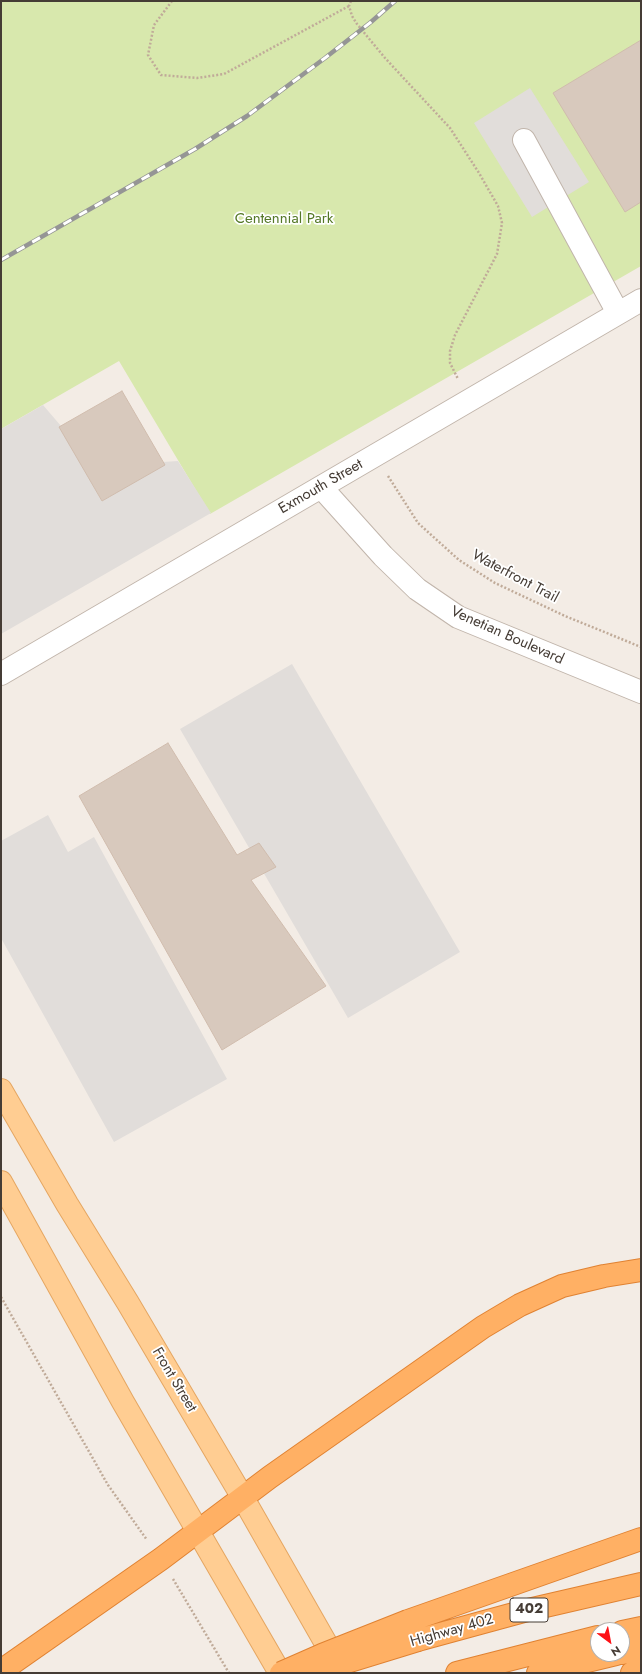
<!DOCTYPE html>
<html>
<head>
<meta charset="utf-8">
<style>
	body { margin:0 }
	#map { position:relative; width:642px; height:1674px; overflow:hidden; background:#f3ece5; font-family:Jost,sans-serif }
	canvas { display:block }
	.frame { position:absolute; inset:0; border:2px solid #453c35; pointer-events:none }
	.north { position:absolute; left:590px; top:1622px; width:40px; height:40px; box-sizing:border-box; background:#fff; border:1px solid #b5b1ae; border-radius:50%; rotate:148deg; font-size:11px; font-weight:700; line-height:16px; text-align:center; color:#453c35 }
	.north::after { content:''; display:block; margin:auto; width:14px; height:18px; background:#fd1217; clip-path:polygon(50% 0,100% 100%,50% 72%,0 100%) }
</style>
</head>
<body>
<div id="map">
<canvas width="642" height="1674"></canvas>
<div class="frame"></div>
<div class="north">N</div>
</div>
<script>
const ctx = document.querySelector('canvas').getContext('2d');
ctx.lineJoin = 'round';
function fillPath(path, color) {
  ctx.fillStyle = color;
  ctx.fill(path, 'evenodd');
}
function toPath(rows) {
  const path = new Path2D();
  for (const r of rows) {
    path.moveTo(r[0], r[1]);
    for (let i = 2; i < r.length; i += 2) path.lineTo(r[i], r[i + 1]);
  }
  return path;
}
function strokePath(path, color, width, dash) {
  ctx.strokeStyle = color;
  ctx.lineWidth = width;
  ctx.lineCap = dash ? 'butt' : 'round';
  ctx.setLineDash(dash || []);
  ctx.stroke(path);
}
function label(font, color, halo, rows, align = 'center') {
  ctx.font = font + ' Jost,sans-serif';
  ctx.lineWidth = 3.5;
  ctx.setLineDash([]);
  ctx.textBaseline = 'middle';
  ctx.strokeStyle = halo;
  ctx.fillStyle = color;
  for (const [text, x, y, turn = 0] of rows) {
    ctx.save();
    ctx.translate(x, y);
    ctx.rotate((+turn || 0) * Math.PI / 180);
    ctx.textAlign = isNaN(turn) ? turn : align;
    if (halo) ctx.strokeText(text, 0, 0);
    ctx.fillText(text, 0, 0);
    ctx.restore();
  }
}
fillPath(toPath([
	[1,1,641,1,641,266,210,514,119,361,1,429]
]), '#d8e8ad');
fillPath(toPath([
	[530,88,589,182,532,217,474,123],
	[43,405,61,426,102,501,163,462,178,461,211,513,1,634,1,429],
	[292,664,460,952,348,1018,180,729],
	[48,815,68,852,94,837,227,1079,114,1142,1,938,1,841]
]), '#e1ddda');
const building = toPath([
	[641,40,641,202,625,212,553,93,641,40],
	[122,391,165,465,102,501,59,427,122,391],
	[168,743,237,855,259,843,276,867,251,880,326,986,222,1050,79,796,168,743]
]);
fillPath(building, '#d8c9bd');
strokePath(building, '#d0bcad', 1);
const minor = toPath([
	[524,140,618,313],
	[321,487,383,556,417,589,458,617,641,692],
	[1,674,641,300]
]);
const major = toPath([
	[1,1090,67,1204,128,1303,243,1498,340,1668],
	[1,1182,123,1402,280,1673]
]);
const highway = toPath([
	[408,1621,641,1539],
	[622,1632,641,1628],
	[418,1640,528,1610,641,1584],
	[622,1653,641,1649],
	[1,1671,161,1559,270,1477,483,1327,520,1305,562,1286,604,1276,641,1270],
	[457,1673,598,1637],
	[538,1673,616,1654],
	[632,1673,641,1671]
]);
strokePath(minor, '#c1b5ab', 24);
strokePath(major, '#e5a661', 24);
strokePath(highway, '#e08232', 24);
strokePath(toPath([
	[172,1,154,25,148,55,161,75,197,78,224,74,349,6],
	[351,1,349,6,352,16,357,24,385,58,450,128,479,173,498,206,502,223,497,254,455,335,450,351,450,363,458,379],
	[388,476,418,523,459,560,495,583,565,616,641,647],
	[1,1297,108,1485,147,1540],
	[173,1579,229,1673]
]), '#c0ab99', 2.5, [2, 2]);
strokePath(minor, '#fff', 22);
strokePath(major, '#ffcd92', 22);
strokePath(highway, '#ffb064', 22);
const rail = toPath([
	[1,260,195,149,247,116,325,58,371,22,395,1]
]);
strokePath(rail, '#959595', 4.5);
strokePath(rail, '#fff', 3, [9]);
const highwayBridge = toPath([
	[314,1672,418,1640],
	[281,1673,322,1655,408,1621]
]);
strokePath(highwayBridge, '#e08232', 24, []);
strokePath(highwayBridge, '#ffb064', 22);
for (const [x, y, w] of [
	[529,1610,38]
]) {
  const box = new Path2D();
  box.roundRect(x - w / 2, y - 12, w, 24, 3);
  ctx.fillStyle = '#fff';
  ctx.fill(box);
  strokePath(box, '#453c35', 1);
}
label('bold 14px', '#453c35', null, [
	["402",529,1610]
]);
label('15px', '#547827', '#fff', [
	["Centennial Park",284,219]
]);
label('15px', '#453c35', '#fff', [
	["Exmouth Street",321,487,-30],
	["Waterfront Trail",515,577,28],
	["Venetian Boulevard",507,636,24],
	["Front Street",174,1380,59],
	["Highway 402",452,1631,-16]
]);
</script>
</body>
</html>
